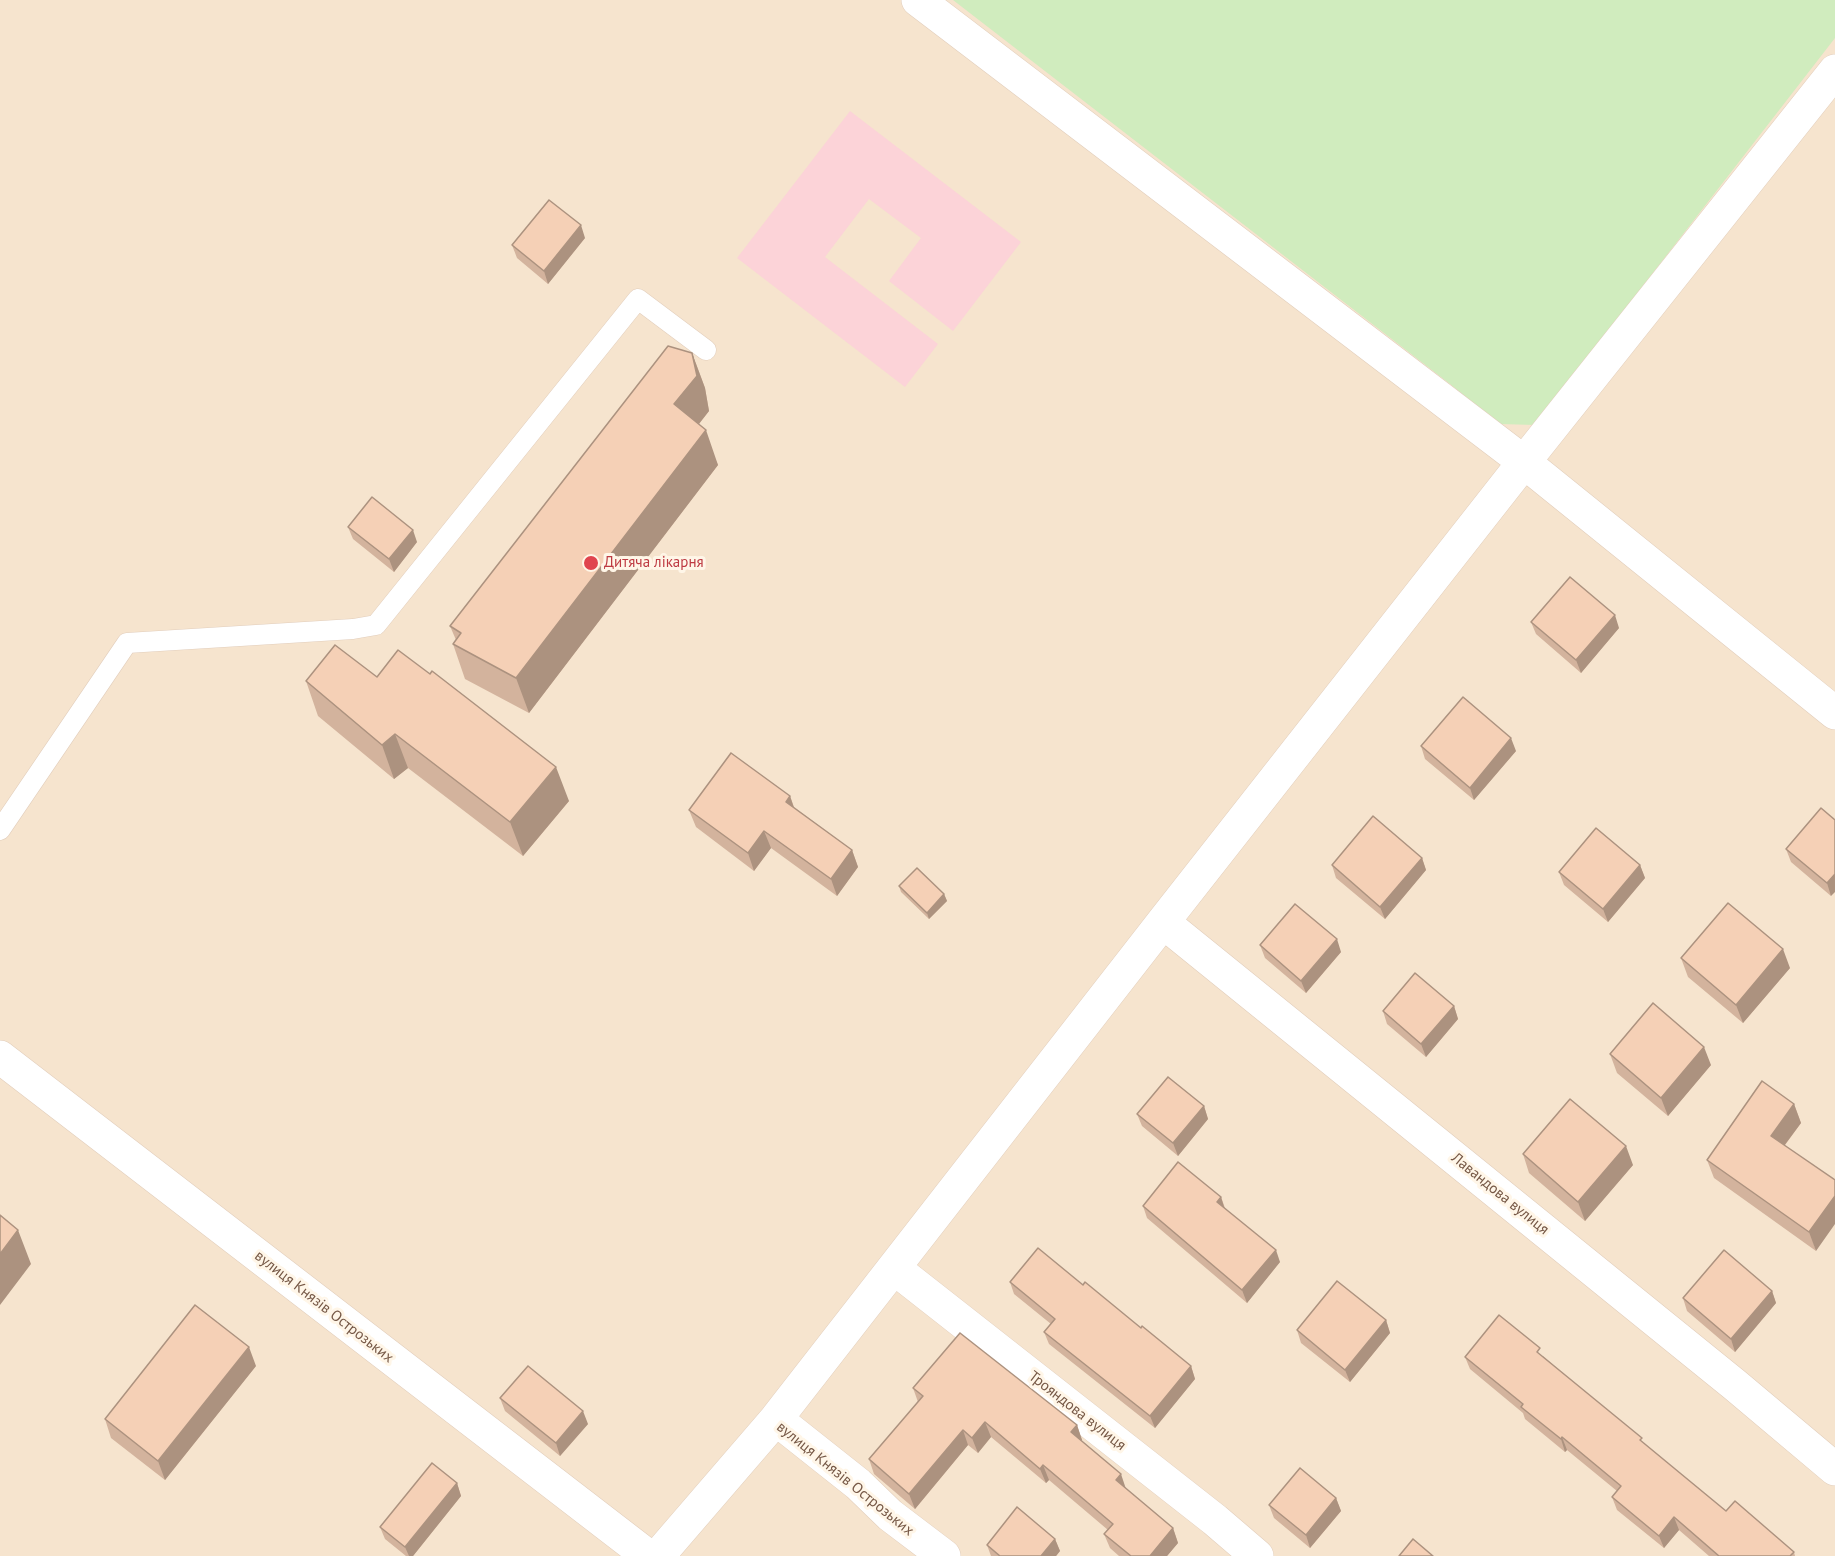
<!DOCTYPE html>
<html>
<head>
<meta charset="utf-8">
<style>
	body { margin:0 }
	canvas { display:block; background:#fef3e1 }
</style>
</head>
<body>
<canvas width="1835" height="1556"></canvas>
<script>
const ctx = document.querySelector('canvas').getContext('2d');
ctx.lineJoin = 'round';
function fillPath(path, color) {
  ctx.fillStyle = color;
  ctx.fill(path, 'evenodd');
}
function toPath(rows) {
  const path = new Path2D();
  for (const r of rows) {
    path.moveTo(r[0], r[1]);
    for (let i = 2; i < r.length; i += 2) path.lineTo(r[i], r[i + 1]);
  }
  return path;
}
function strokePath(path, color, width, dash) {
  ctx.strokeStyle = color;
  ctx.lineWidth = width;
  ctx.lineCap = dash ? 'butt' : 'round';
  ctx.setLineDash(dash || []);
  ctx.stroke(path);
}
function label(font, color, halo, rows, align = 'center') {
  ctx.font = font + ' "PT Sans",sans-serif';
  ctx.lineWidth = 6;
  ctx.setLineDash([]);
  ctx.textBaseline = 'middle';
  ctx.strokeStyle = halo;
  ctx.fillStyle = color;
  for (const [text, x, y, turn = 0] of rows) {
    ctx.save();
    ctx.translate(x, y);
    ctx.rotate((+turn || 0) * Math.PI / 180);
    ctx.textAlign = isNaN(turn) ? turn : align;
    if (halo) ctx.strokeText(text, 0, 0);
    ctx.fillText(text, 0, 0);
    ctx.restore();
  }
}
fillPath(toPath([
	[0,0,1835,0,1835,1556,0,1556]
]), '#f6e4ce');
fillPath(toPath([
	[850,111,1021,242,953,331,889,281,921,238,869,199,825,257,938,344,905,387,737,258]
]), '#fcd3d8');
fillPath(toPath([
	[953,0,1835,0,1835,38,1535,425,1499,424,1450,384]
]), '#d0ecbe');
const service = toPath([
	[0,830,127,643,353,629,376,625,638,299,706,350]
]);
const minor = toPath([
	[918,0,1524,462,1835,713],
	[1163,922,1735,1385,1835,1469],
	[0,1057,648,1556],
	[894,1268,1215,1520,1257,1556],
	[776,1419,858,1484,890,1515,944,1556],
	[658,1556,776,1419,1163,922,1524,462,1835,71]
]);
strokePath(service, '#e2cebc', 21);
strokePath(minor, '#e2cebc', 34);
strokePath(service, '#fff', 20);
strokePath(minor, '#fff', 33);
fillPath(toPath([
	[585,238,548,284,517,258,512,245],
	[692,353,705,388,709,411,699,424,718,465,529,713,465,679,453,644,456,640,450,626],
	[348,527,417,542,394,572,353,539],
	[1531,622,1619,628,1581,673,1536,634],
	[377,677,569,801,523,856,408,768,394,779,318,716,306,681],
	[1421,746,1516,751,1474,800,1425,759],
	[790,796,794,807,852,850,858,867,837,896,771,848,754,871,696,827,689,810],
	[1835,820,1831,896,1791,862,1786,849],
	[1422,858,1426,870,1385,919,1336,878,1332,865],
	[1640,865,1645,878,1608,922,1564,885,1559,872],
	[899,886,944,894,947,901,929,919,901,892],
	[1260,945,1341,952,1306,993,1265,958],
	[1681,958,1790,968,1743,1023,1688,977],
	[1454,1006,1458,1019,1426,1057,1387,1024,1383,1011],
	[1610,1054,1711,1065,1668,1116,1617,1073],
	[1794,1104,1801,1123,1785,1145,1816,1251,1714,1178,1707,1160],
	[1204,1106,1208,1119,1178,1156,1142,1126,1137,1114],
	[1523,1154,1633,1165,1585,1221,1529,1173],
	[1221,1197,1225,1208,1280,1262,1247,1303,1147,1218,1143,1206],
	[1010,1282,1083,1285,1141,1328,1191,1366,1195,1379,1155,1428,1049,1344,1044,1332,1051,1324,1014,1294],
	[1772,1291,1776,1303,1735,1352,1687,1311,1683,1298],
	[1386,1320,1390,1333,1350,1382,1301,1343,1297,1330],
	[1543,1356,1644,1444,1726,1511,1794,1552,1795,1556,1709,1556,1679,1530,1664,1548,1617,1510,1612,1497,1617,1491,1567,1450,1565,1452,1525,1419,1523,1413,1470,1369,1465,1357],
	[256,1366,165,1480,111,1438,105,1419],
	[913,1388,1077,1425,1082,1440,1081,1441,1126,1489,1173,1528,1178,1543,1167,1556,1119,1556,1110,1548,1104,1534,1108,1530,1049,1480,1046,1483,991,1437,978,1453,968,1445,915,1509,874,1474,869,1459,918,1402],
	[500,1398,588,1424,560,1456,505,1411],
	[457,1483,461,1496,413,1556,406,1556,385,1539,380,1527],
	[1336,1498,1341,1511,1310,1548,1274,1518,1269,1505],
	[1055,1539,1060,1551,1056,1556,991,1556,987,1545]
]), '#d3b39d');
fillPath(toPath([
	[581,225,585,238,548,284,544,271],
	[692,353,705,388,709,411,687,439,674,404],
	[706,430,718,465,529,713,516,678],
	[413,530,417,542,394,572,389,559],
	[1615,615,1619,628,1581,673,1576,660],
	[395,734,408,768,394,779,382,745],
	[1511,738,1516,751,1474,800,1470,788],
	[556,767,569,801,523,856,510,822],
	[790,796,796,814,786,802],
	[764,831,771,848,754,871,748,853],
	[852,850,858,867,837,896,831,879],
	[1422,858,1426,870,1385,919,1380,907],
	[1640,865,1645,878,1608,922,1603,909],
	[1835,874,1835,892,1831,896,1827,883],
	[944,894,947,901,929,919,927,913],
	[1337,939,1341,952,1306,993,1301,981],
	[1783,949,1790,968,1743,1023,1736,1005],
	[1454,1006,1458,1019,1426,1057,1421,1044],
	[1704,1047,1711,1065,1668,1116,1661,1098],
	[1794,1104,1801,1123,1778,1154,1771,1136],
	[1204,1106,1208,1119,1178,1156,1173,1143],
	[1626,1146,1633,1165,1585,1221,1578,1202],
	[1835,1196,1835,1224,1816,1251,1809,1232],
	[1221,1197,1225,1210,1217,1202],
	[18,1230,31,1264,0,1305,0,1254],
	[1276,1250,1280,1262,1247,1303,1242,1290],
	[1772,1291,1776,1303,1735,1352,1731,1339],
	[1386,1320,1390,1333,1350,1382,1345,1370],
	[249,1347,256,1366,165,1480,158,1461],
	[1191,1366,1195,1379,1155,1428,1150,1416],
	[583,1411,588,1424,560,1456,556,1443],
	[985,1422,991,1437,978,1453,972,1438],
	[1077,1425,1082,1440,1076,1447,1071,1432],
	[963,1430,968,1445,915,1509,909,1494],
	[1562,1437,1567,1450,1565,1452,1561,1439],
	[1043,1465,1049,1480,1046,1483,1040,1469],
	[1121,1474,1126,1489,1116,1480],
	[457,1483,461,1496,413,1556,409,1556,405,1547],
	[1336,1498,1341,1511,1310,1548,1306,1535],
	[1674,1517,1679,1530,1664,1548,1659,1536],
	[1173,1528,1178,1543,1167,1556,1150,1556],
	[1055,1539,1060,1551,1056,1556,1041,1556]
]), '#ac927f');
const building = toPath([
	[549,200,581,225,544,271,512,245,549,200],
	[668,346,692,353,697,376,674,404,706,430,516,678,453,644,461,633,450,626,668,346],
	[372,497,413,530,389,559,348,527,372,497],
	[1570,577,1615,615,1576,660,1531,622,1570,577],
	[335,645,377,677,398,650,430,674,432,671,556,767,510,822,395,734,382,745,306,681,335,645],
	[1463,697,1511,738,1470,788,1421,746,1463,697],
	[731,753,790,796,786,802,852,850,831,879,764,831,748,853,689,810,731,753],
	[1821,808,1835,820,1835,874,1827,883,1786,849,1821,808],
	[1373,816,1422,858,1380,907,1332,865,1373,816],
	[1596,828,1640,865,1603,909,1559,872,1596,828],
	[917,868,944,894,927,913,899,886,917,868],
	[1728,903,1783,949,1736,1005,1681,958,1728,903],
	[1295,904,1337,939,1301,981,1260,945,1295,904],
	[1415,973,1454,1006,1421,1044,1383,1011,1415,973],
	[1653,1003,1704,1047,1661,1098,1610,1054,1653,1003],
	[1168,1077,1204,1106,1173,1143,1137,1114,1168,1077],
	[1762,1081,1794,1104,1771,1136,1835,1180,1835,1196,1809,1232,1707,1160,1762,1081],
	[1570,1099,1626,1146,1578,1202,1523,1154,1570,1099],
	[1178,1162,1221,1197,1217,1202,1276,1250,1242,1290,1143,1206,1178,1162],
	[0,1215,18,1230,0,1254,0,1215],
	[1038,1248,1083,1285,1085,1282,1141,1328,1142,1326,1191,1366,1150,1416,1044,1332,1055,1319,1010,1282,1038,1248],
	[1724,1250,1772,1291,1731,1339,1683,1298,1724,1250],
	[1337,1281,1386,1320,1345,1370,1297,1330,1337,1281],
	[195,1305,249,1347,158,1461,105,1419,195,1305],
	[1499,1315,1540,1348,1537,1352,1642,1438,1640,1440,1726,1511,1735,1501,1794,1552,1790,1556,1719,1556,1674,1517,1659,1536,1612,1497,1621,1486,1562,1437,1561,1439,1521,1407,1523,1404,1465,1357,1499,1315],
	[960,1333,1077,1425,1071,1432,1121,1474,1116,1480,1173,1528,1150,1556,1131,1556,1104,1534,1113,1524,1043,1465,1040,1469,985,1422,972,1438,963,1430,909,1494,869,1459,923,1396,913,1388,960,1333],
	[528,1366,583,1411,556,1443,500,1398,528,1366],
	[432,1463,457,1483,405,1547,380,1527,432,1463],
	[1300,1468,1336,1498,1306,1535,1269,1505,1300,1468],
	[1017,1507,1055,1539,1041,1556,1000,1556,987,1545,1017,1507],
	[1413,1539,1433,1556,1399,1556,1413,1539]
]);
fillPath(building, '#f5d0b6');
strokePath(building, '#ac927f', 1.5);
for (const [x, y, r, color] of [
	[591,563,8,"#e0444e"]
]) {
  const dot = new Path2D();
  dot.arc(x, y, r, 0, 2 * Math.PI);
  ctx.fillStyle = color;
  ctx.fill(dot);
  strokePath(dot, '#fff6e8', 2);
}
label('15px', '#be3a42', '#fff6e8', [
	["Дитяча лікарня",604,563]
], 'left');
label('15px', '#765846', '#fff6e8', [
	["Лавандова вулиця",1500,1194,39],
	["вулиця Князів Острозьких",324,1307,38],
	["Трояндова вулиця",1077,1411,38],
	["вулиця Князів Острозьких",845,1479,39]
]);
</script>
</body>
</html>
